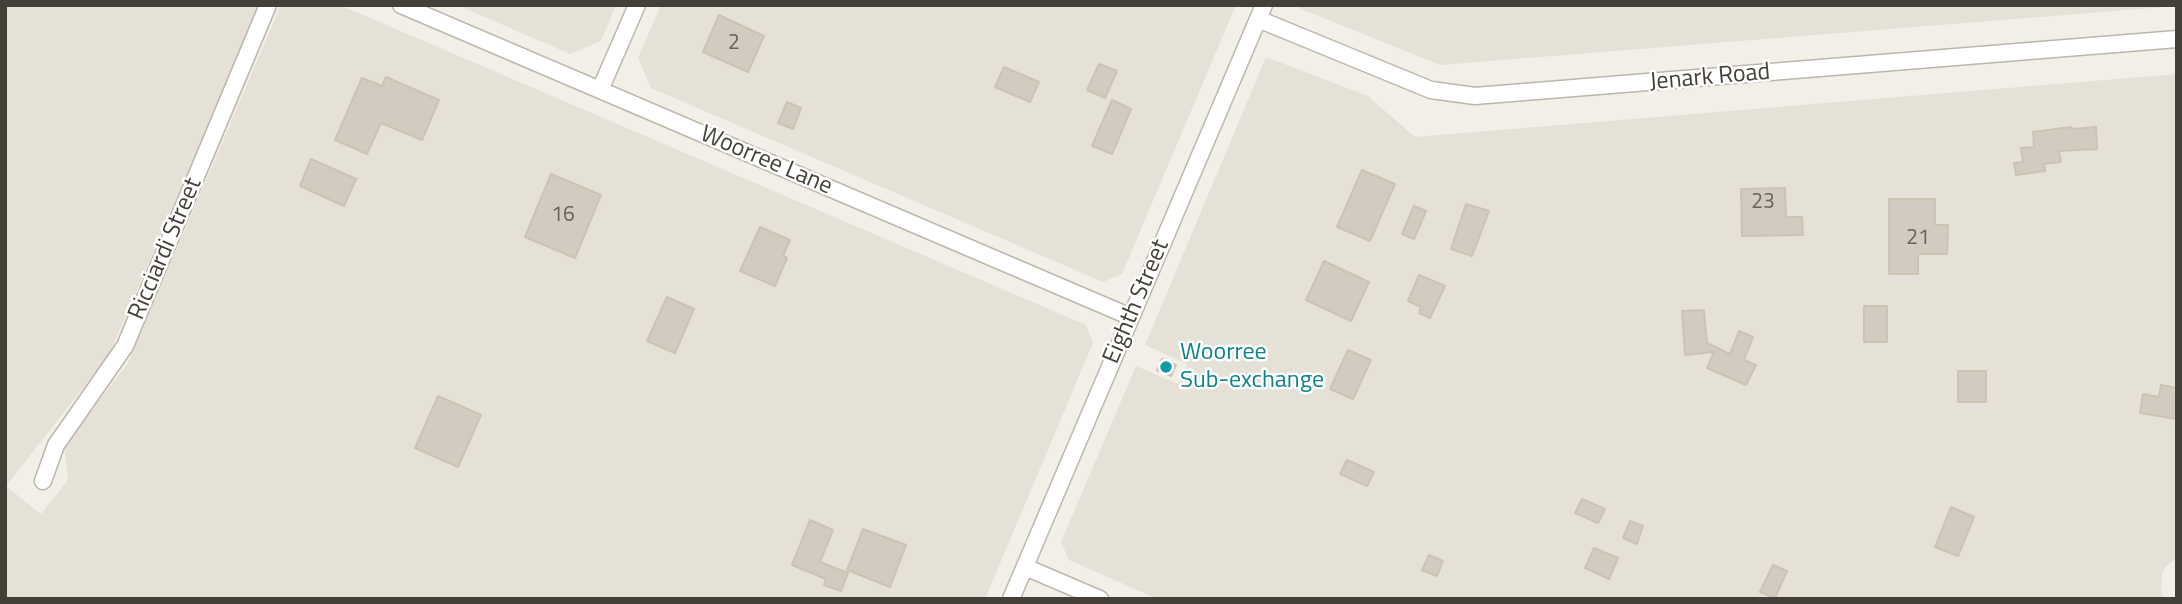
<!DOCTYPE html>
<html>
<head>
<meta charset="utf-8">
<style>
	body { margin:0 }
	#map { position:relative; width:2182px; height:604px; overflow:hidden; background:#f2efe8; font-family:"Titillium Web",sans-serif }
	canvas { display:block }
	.frame { position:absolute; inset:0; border:7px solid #444037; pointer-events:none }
</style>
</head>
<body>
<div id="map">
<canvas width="2182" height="604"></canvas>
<div class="frame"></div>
</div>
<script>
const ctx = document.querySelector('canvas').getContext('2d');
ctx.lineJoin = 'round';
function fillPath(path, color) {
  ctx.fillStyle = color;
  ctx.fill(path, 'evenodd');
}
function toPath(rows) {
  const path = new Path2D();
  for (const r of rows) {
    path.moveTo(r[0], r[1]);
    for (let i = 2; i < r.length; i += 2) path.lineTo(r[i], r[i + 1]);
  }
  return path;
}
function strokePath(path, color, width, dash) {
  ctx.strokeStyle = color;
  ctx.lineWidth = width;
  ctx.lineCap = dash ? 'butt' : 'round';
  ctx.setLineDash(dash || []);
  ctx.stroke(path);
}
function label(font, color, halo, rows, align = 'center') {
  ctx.font = font + ' "Titillium Web",sans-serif';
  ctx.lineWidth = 5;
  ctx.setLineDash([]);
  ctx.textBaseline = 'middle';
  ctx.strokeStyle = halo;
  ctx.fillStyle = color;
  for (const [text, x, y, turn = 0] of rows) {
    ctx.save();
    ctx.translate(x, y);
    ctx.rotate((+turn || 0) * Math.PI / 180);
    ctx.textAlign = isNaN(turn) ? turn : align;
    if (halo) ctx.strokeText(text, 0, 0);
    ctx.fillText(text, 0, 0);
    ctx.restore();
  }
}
fillPath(toPath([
	[5,5,259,5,109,355,6,486,41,514,68,480,64,445,127,365,281,5,340,5,1086,325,1093,343,985,599,5,599],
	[457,5,616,5,601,41,570,54],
	[661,5,1236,5,1122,274,1103,282,651,88,638,58],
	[1298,5,2177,5,2177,6,1440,65,1299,8],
	[1266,57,1368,96,1415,137,2177,74,2177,558,2165,567,2162,575,2161,591,2164,599,1158,599,1069,560,1061,542,1136,366,1178,384,1187,364,1145,345]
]), '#e5e1d7');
const building = toPath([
	[719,15,764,36,748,72,703,52,719,15],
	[1099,64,1117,71,1105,98,1087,90,1099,64],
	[1004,67,1039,82,1030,102,995,87,1004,67],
	[386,77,439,100,422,140,381,123,367,154,335,140,362,78,382,86,386,77],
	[1112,100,1131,109,1112,154,1092,146,1112,100],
	[787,102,801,108,793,129,778,123,787,102],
	[2071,127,2072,129,2096,127,2097,149,2059,151,2061,162,2044,164,2045,171,2016,175,2014,163,2023,162,2021,148,2034,147,2033,132,2071,127],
	[311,159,356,179,344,206,300,186,311,159],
	[1362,170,1395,184,1370,241,1337,227,1362,170],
	[551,174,601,195,575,258,525,237,551,174],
	[1785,188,1786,217,1802,217,1803,235,1742,236,1741,189,1785,188],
	[1889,199,1935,199,1935,225,1948,225,1947,254,1918,254,1918,274,1889,274,1889,199],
	[1466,204,1489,211,1472,256,1451,249,1466,204],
	[1414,206,1426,211,1414,239,1402,234,1414,206],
	[760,227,790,240,783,256,787,258,775,286,740,271,760,227],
	[1324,261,1369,282,1351,321,1306,300,1324,261],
	[1419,275,1445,286,1430,318,1419,313,1421,307,1408,301,1419,275],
	[667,297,694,309,675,353,647,341,667,297],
	[1864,306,1887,306,1887,342,1864,342,1864,306],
	[1704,310,1707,343,1730,354,1739,331,1753,337,1744,360,1756,365,1746,385,1707,368,1714,352,1685,355,1682,311,1704,310],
	[1348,350,1371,360,1353,399,1330,389,1348,350],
	[1162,359,1176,365,1171,376,1157,370,1162,359],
	[1958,371,1986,371,1986,402,1958,402,1958,371],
	[2161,385,2177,388,2177,419,2140,413,2143,394,2159,397,2161,385],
	[438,396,481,415,458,467,415,448,438,396],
	[1347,460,1374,472,1367,486,1340,474,1347,460],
	[1582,499,1605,509,1598,523,1575,513,1582,499],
	[1951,507,1974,517,1958,556,1935,547,1951,507],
	[810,520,833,530,820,562,848,573,841,591,824,585,826,579,792,565,810,520],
	[1630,521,1643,526,1637,544,1623,538,1630,521],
	[863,529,906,545,890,587,847,570,863,529],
	[1594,548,1618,558,1609,579,1585,568,1594,548],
	[1429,555,1443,561,1437,576,1422,570,1429,555],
	[1773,565,1787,571,1775,598,1760,592,1773,565]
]);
fillPath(building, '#d2cbbf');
strokePath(building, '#ccc3b3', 2);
const street = toPath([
	[401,5,1131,317],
	[1258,19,1431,90,1475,96,2177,39],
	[600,90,637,5],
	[43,481,56,445,125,346,268,5],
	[1025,567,1100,599],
	[1011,599,1264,5]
]);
strokePath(street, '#bcb7ab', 19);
strokePath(street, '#fff', 16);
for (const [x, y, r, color] of [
	[1166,367,7,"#0f9aa8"]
]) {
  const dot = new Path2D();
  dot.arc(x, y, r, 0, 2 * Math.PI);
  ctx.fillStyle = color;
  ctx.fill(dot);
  strokePath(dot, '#fff', 2.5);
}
label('21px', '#686359', null, [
	["2",734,44],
	["23",1763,203],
	["16",563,216],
	["21",1918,239]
]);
label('24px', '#444037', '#fff', [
	["Jenark Road",1710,78,-5],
	["Woorree Lane",766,161,23],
	["Ricciardi Street",166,249,-67],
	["Eighth Street",1137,302,-67]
]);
label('24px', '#0d838f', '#fff', [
	["Woorree",1180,353],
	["Sub-exchange",1180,381]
], 'left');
</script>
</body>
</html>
